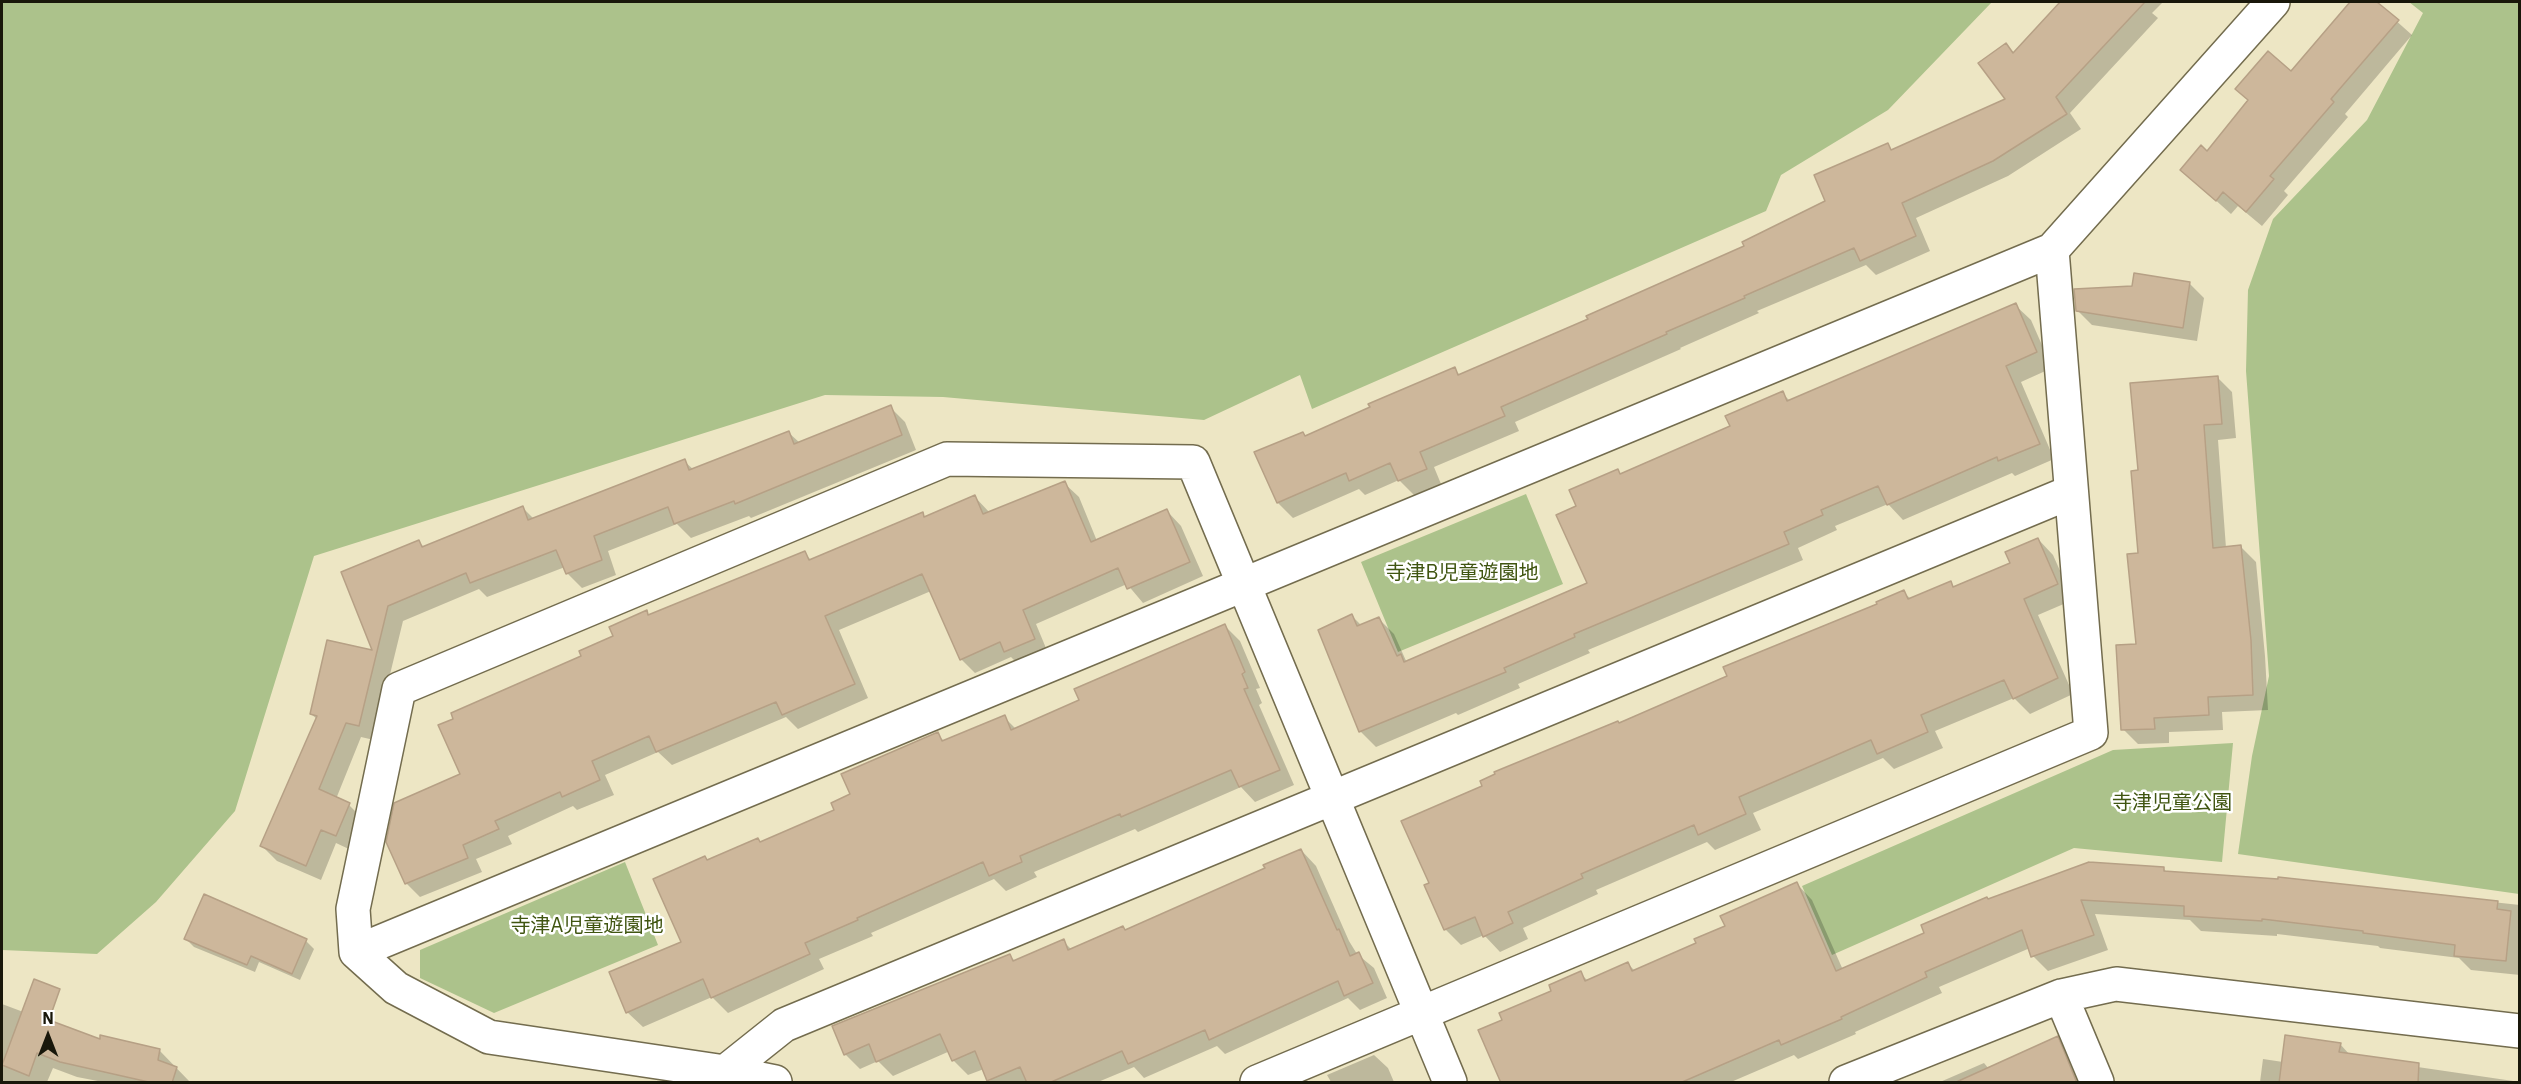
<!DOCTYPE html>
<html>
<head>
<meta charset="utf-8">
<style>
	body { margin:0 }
	#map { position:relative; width:2521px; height:1084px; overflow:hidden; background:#ede6c4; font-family:"IBM Plex Sans",sans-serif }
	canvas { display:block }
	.frame { position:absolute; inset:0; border:3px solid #19170a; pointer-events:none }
	.north { position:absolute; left:18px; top:1006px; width:60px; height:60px; -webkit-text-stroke:4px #fff; paint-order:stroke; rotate:0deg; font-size:16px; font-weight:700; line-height:24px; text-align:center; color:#19170a }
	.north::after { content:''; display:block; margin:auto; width:21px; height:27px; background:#19170a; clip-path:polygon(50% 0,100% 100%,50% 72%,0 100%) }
</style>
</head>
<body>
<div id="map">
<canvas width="2521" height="1084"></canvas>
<div class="frame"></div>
<div class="north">N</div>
</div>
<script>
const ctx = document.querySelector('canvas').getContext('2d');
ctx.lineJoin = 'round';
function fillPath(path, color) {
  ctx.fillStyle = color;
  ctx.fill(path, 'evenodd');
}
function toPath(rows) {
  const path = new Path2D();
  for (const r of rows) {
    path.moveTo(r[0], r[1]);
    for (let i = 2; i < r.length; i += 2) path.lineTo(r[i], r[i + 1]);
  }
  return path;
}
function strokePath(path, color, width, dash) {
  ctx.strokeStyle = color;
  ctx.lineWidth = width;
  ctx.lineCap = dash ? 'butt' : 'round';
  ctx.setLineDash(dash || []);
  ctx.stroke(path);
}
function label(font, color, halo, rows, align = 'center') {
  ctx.font = font + ' "IBM Plex Sans","Noto Sans JP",sans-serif';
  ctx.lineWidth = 5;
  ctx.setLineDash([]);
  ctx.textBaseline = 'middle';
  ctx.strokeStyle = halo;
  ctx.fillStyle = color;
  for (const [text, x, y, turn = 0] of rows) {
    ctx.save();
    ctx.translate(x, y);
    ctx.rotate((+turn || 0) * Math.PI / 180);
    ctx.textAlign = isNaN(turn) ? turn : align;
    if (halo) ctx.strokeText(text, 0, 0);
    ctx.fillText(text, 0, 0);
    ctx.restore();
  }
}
fillPath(toPath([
	[2,2,1992,2,1888,110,1781,175,1766,211,1312,409,1300,375,1204,420,943,397,825,395,314,556,235,811,156,902,97,954,2,950],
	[2409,2,2519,2,2519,894,2238,854,2252,756,2269,676,2246,371,2248,290,2273,219,2367,120,2423,13],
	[1526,494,1563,584,1398,652,1361,562],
	[2233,743,2222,862,2074,848,1832,955,1802,886,2113,750],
	[625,862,658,945,494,1013,420,978,420,950]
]), '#acc28b');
fillPath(toPath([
	[2062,2,2163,2,2152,13,2158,18,2070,113,2081,129,2008,176,1916,218,1930,251,1876,275,1866,265,1757,311,1759,313,1680,348,1681,349,1515,422,1519,431,1434,467,1441,484,1414,495,1399,480,1365,495,1359,489,1293,518,1278,503,1256,453,1303,433,1306,437,1454,369,1461,376,1590,320,1746,247,1827,202,1888,145,1893,151,2007,99,2006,44,2015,54],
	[2352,2,2375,2,2412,35,2345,114,2348,117,2284,191,2288,195,2262,226,2238,206,2231,214,2182,170,2207,153,2291,73],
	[2189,283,2204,298,2197,341,2092,325,2077,310],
	[2015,305,2031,320,2052,368,2021,382,2054,459,2015,476,2012,473,1903,520,1888,504,1835,526,1837,530,1798,548,1803,560,1588,650,1590,653,1518,684,1520,688,1458,715,1456,713,1376,747,1360,731,1352,616,1362,626,1379,619,1394,634,1407,663,1589,584,1578,507,1617,470,1622,475,1732,427,1782,393,1790,401],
	[2217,377,2232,392,2236,438,2218,440,2226,548,2241,547,2256,562,2265,656,2268,710,2222,712,2223,730,2169,732,2169,743,2138,744,2123,729,2137,646,2140,471],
	[890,407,905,422,916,450,751,518,749,516,691,538,677,524,608,551,616,575,582,588,567,573,565,567,487,597,479,589,403,621,374,740,361,737,336,799,349,805,364,820,351,850,336,843,321,880,277,861,262,846,317,719,311,714,374,652,343,573,419,542,424,547,523,508,534,519,684,461,694,470,789,433,800,443],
	[1064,483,1079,497,1097,541,1167,511,1181,526,1203,576,1143,603,1127,584,1036,624,1048,653,1020,666,1011,657,975,673,961,659,931,591,839,630,868,698,798,729,786,717,672,765,658,752,605,775,614,795,577,810,573,806,508,836,512,844,476,859,482,872,420,897,406,883,462,775,583,657,615,637,646,612,650,616,804,553,812,561,922,514,926,518,974,496,990,513],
	[2038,539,2053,555,2073,600,2038,615,2073,694,2030,714,2014,698,1935,731,1943,748,1894,769,1883,758,1753,813,1761,830,1715,850,1707,842,1596,890,1598,894,1523,928,1528,939,1500,952,1484,935,1461,945,1445,929,1620,725,1729,677,1903,592,1911,599,1950,583,1955,588,2012,564],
	[1225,626,1240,641,1260,688,1256,689,1262,703,1259,705,1294,785,1255,802,1241,787,1138,832,1135,829,1034,872,1037,877,1006,891,994,879,871,933,873,936,819,959,824,969,728,1013,712,997,643,1027,627,1012,683,943,708,861,761,843,836,811,852,795,937,734,945,742,1004,717,1016,729,1081,701],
	[1301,850,1316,866,1349,941,1357,954,1374,968,1387,998,1360,1010,1348,998,1225,1054,1217,1046,1144,1078,1134,1067,1098,1082,991,1082,984,1069,968,1075,953,1060,950,1051,893,1076,878,1061,860,1069,845,1054,1009,955,1016,962,1063,941,1072,950,1123,928,1127,931,1266,869],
	[2163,868,2168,873,2279,881,2279,879,2520,905,2520,975,2471,970,2459,958,2380,948,2378,946,2277,934,2277,936,2201,931,2190,920,2095,914,2108,950,2048,971,2033,956,2030,948,1939,987,1942,993,1855,1032,1856,1034,1798,1059,1794,1055,1731,1082,1510,1082,1504,1020,1580,973,1588,981,1627,963,1635,971,1698,944,1797,884,1812,900,1843,970,1926,934,1989,900],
	[186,939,306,941,314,949,300,980,259,962,255,972,194,947],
	[2,1004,101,1041,159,1050,190,1082,103,1082,77,1077,53,1068,47,1082,2,1082],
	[2057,1038,2070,1050,2083,1082,1940,1082,1984,1063,1989,1069],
	[2340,1044,2350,1055,2404,1065,2520,1082,2260,1082,2263,1059,2283,1062],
	[1374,1055,1388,1068,1394,1082,1331,1082,1327,1075]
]), '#0003');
const building = toPath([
	[2060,2,2145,2,2056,97,2067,114,1993,161,1902,203,1916,236,1860,261,1854,248,1744,296,1745,298,1666,332,1667,334,1501,407,1505,416,1420,452,1427,469,1398,481,1390,463,1349,481,1346,473,1277,503,1254,452,1303,432,1305,436,1370,407,1368,404,1455,367,1458,375,1588,319,1586,316,1744,246,1742,242,1825,201,1814,175,1888,143,1891,150,2005,99,1978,63,2006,43,2013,53,2060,2],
	[2350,2,2377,2,2399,20,2331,99,2334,102,2270,176,2274,179,2246,212,2223,192,2216,201,2180,170,2201,145,2207,151,2248,100,2235,89,2268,51,2291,71,2350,2],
	[2134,273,2190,282,2183,328,2076,311,2074,289,2132,286,2134,273],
	[2016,303,2037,352,2006,366,2040,444,1998,461,1997,457,1887,505,1878,486,1821,510,1823,515,1784,532,1789,544,1574,634,1575,637,1504,668,1506,672,1359,732,1318,630,1352,614,1357,626,1379,617,1397,656,1401,654,1404,662,1587,583,1556,515,1576,506,1569,490,1618,469,1620,474,1730,426,1725,416,1783,391,1787,401,2016,303],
	[2218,376,2222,424,2204,425,2213,548,2241,545,2251,640,2253,695,2208,697,2209,715,2154,718,2155,729,2121,730,2116,645,2136,644,2127,554,2138,553,2131,471,2138,470,2130,383,2218,376],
	[891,405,902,435,735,504,734,501,674,524,668,507,594,536,602,560,566,574,556,550,470,583,466,573,388,606,359,726,346,723,319,789,350,803,336,836,321,830,306,866,260,846,317,716,310,714,327,640,372,650,341,572,419,540,422,547,523,506,528,520,685,459,689,470,789,431,794,444,891,405],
	[1065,481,1091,542,1167,509,1190,562,1127,589,1118,568,1023,610,1035,639,1004,652,1000,642,960,660,922,574,825,616,855,684,782,715,776,702,656,752,649,736,592,761,600,780,562,797,560,792,495,821,499,829,463,845,468,858,405,884,386,842,394,803,460,774,438,725,453,719,451,713,581,656,579,651,613,636,609,627,647,610,648,615,805,551,809,560,923,512,924,517,975,495,983,514,1065,481],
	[2038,538,2058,584,2024,599,2058,678,2013,699,2004,680,1921,715,1928,732,1877,754,1871,740,1739,797,1746,814,1698,835,1694,825,1581,874,1583,878,1508,912,1513,923,1483,937,1475,917,1444,930,1424,885,1429,883,1401,821,1482,786,1480,781,1495,774,1494,772,1618,721,1619,723,1727,676,1723,667,1877,604,1876,602,1904,590,1908,599,1951,581,1953,587,2010,563,2005,552,2038,538],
	[1225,624,1245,672,1242,674,1248,688,1244,689,1280,770,1239,787,1231,770,1121,817,1120,814,1020,856,1022,862,989,876,983,862,857,918,858,920,805,943,810,954,711,998,703,979,626,1013,609,972,681,942,653,879,705,856,707,860,758,838,760,842,834,810,831,803,850,794,841,774,938,732,942,741,1005,715,1011,730,1079,700,1074,689,1225,624],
	[1301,849,1337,930,1339,929,1350,956,1359,952,1373,983,1344,996,1338,981,1209,1040,1205,1030,1128,1064,1122,1051,1049,1083,1027,1083,1020,1067,987,1081,975,1051,952,1061,940,1034,876,1062,869,1044,844,1055,832,1026,1010,954,1013,961,1064,939,1068,950,1123,926,1125,930,1265,868,1263,865,1301,849],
	[2089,862,2164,867,2164,871,2278,879,2278,877,2498,901,2497,909,2511,911,2506,961,2454,956,2455,945,2363,933,2363,931,2262,919,2262,921,2184,916,2184,906,2081,900,2094,935,2031,957,2022,930,1925,972,1927,977,1841,1017,1842,1019,1781,1045,1779,1040,1680,1083,1501,1083,1478,1030,1502,1020,1499,1013,1551,991,1549,985,1581,971,1585,981,1628,962,1632,971,1696,943,1694,939,1725,926,1720,916,1797,882,1836,971,1924,933,1921,925,1987,897,1988,899,2089,862],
	[204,894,307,939,292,974,251,956,247,965,184,939,204,894],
	[34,979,60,989,49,1020,100,1039,100,1035,160,1049,158,1060,177,1067,172,1083,153,1083,60,1062,37,1053,29,1076,2,1065,34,979],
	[2285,1035,2341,1043,2339,1052,2419,1063,2418,1083,2279,1083,2285,1035],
	[2058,1036,2077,1083,1954,1083,2058,1036]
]);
fillPath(building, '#cdb79b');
strokePath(building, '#b6a085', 1.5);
const minor = toPath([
	[356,952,2052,250,2273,2],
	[2061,996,2097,1082],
	[725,1072,784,1025,2071,492],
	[775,1082,725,1072,489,1037,396,988,356,952,353,909,399,689,947,459,1193,462,1450,1082],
	[1257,1082,2091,733,2052,250],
	[1846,1082,2061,996,2116,984,2520,1031]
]);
strokePath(minor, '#736c4e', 36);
strokePath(minor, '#fff', 33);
label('20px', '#405511', '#fff', [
	["寺津B児童遊園地",1462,573],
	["寺津児童公園",2172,803],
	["寺津A児童遊園地",587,926]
]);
</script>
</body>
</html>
